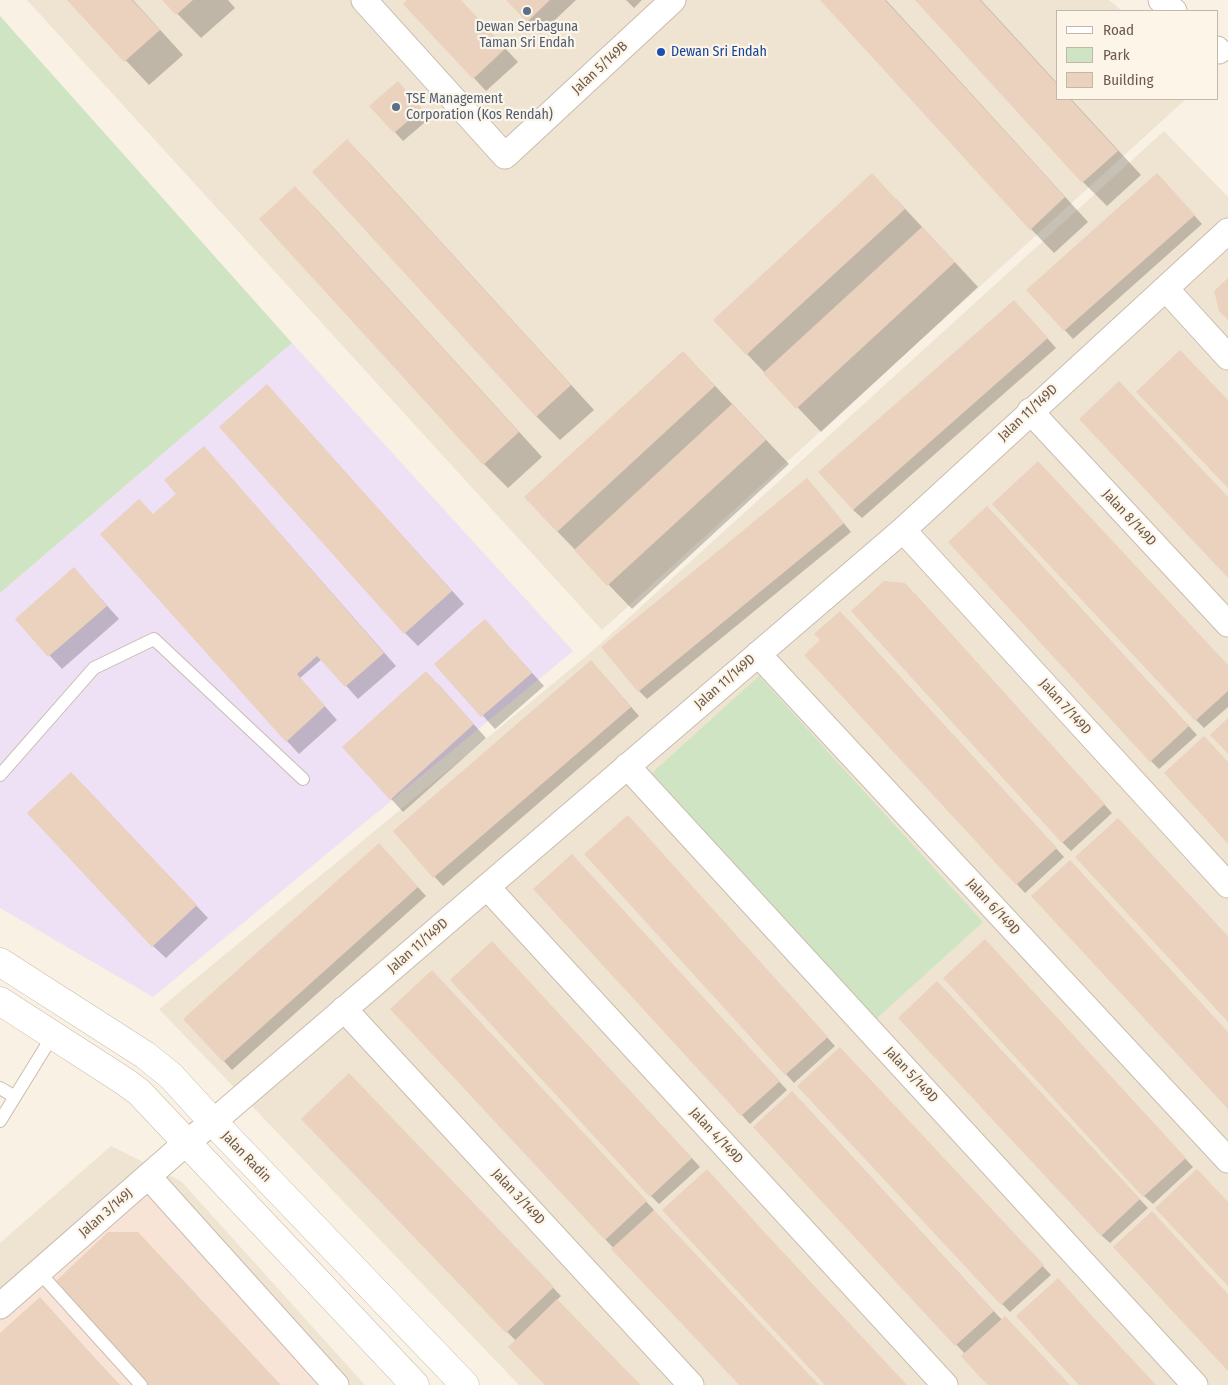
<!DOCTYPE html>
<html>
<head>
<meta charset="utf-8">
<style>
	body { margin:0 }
	#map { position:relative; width:1228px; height:1385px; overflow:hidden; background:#f9f1e3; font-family:"Fira Sans Condensed",sans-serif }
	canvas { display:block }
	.legend { position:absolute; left:1056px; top:10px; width:162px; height:90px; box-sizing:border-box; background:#fcf5e8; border:1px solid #c3b7aa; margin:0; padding:6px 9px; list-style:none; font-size:15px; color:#6d5a4c }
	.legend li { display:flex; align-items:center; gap:10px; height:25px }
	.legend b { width:25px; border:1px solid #c3b7aa }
</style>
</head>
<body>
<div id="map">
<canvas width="1228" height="1385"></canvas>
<ul class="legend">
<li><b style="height:6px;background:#fff"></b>Road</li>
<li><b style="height:14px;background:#cfe4c3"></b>Park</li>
<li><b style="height:14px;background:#ebd2be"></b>Building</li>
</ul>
</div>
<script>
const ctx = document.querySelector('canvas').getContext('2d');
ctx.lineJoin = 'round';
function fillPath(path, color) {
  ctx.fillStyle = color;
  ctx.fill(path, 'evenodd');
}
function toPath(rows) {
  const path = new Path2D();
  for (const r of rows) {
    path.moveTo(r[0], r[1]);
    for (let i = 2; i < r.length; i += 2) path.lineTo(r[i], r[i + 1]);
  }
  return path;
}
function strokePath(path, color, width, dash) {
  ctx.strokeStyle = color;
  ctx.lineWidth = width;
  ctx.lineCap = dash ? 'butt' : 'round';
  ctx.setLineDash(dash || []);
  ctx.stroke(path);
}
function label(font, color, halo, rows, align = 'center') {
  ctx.font = font + ' "Fira Sans Condensed",sans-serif';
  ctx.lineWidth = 4.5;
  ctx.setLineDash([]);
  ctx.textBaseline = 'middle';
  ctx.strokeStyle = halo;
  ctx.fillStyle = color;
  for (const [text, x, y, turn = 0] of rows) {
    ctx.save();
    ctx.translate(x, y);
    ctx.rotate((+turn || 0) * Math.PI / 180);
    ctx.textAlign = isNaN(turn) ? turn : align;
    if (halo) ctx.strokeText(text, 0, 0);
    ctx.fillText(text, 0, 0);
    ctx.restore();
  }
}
fillPath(toPath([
	[27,0,1109,0,1122,11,1057,11,1057,99,1186,99,602,630],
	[1164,131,1228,197,1228,1385,519,1385,159,1009,590,653],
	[111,1146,181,1181,365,1385,0,1385,0,1243]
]), '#efe4d2');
fillPath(toPath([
	[141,1180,322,1385,0,1385,0,1313]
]), '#f8e3d7');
fillPath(toPath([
	[292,343,573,651,153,997,0,908,0,593]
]), '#eee0f5');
fillPath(toPath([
	[0,16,292,343,0,593],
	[759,676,983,922,876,1019,652,773]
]), '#cfe4c3');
fillPath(toPath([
	[69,0,133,0,183,55,149,85],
	[164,0,228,0,235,8,201,38],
	[409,0,460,0,518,62,486,91,474,78],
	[508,0,576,0,540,34],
	[626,0,642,0,634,8],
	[822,0,886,0,1088,222,1054,253,1031,229],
	[917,0,981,0,1057,83,1057,99,1071,99,1141,175,1107,206,1083,182],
	[406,91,430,118,403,141,371,106],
	[347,141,371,165,594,410,560,440,536,416],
	[1165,183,1202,224,1073,339,1028,290],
	[295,188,319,212,542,457,508,488,484,464],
	[896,199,978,287,821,432,747,354],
	[1022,310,1056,348,862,518,853,510],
	[683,352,789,464,632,609,557,531],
	[267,386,464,604,418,646,405,633],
	[204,447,396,666,358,699,322,659,300,678,337,720,299,754,287,741,153,515,177,494],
	[815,488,851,532,647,699,639,691],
	[996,516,1197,735,1159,769,1151,761],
	[86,582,119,619,62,669,16,619],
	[914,593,1112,813,1071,851,1062,842],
	[485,621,544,686,495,729,436,664],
	[849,621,1064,857,1025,893,806,655,822,640],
	[1228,667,1228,707,1204,728,1196,720],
	[599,670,639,716,443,886,394,832],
	[439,685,486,738,403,812,344,747],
	[84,786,208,918,166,958,153,946],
	[636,825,835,1046,794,1083,586,854],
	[387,853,426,896,232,1070,185,1019],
	[580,864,787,1090,750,1124,535,889],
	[993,949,1193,1167,1153,1204,1144,1196],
	[500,951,700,1167,659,1204,651,1196],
	[440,980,654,1210,653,1211,818,1385,741,1385,605,1239],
	[946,991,1148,1208,1110,1243,1101,1235],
	[848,1057,1051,1275,1010,1312,1002,1304],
	[349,1075,561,1296,557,1300,639,1385,547,1385,516,1341,303,1119],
	[801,1101,1002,1320,1068,1385,989,1385,965,1354,755,1127]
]), '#0003');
fillPath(toPath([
	[67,0,132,0,160,30,124,62],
	[162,0,193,0,176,15],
	[407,0,461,0,506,48,473,79,403,4],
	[506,0,550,0,527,22],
	[820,0,885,0,1065,197,1030,230],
	[915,0,980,0,1057,84,1057,99,1070,99,1118,151,1082,183],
	[398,81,422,109,394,133,369,106],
	[347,139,571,385,536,417,312,172],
	[872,173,905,209,746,355,713,320],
	[1157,173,1195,215,1064,331,1026,290],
	[295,186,519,432,483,465,259,219],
	[922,227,955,262,796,409,763,373],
	[1228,278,1228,320,1219,311,1214,291],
	[1014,300,1048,338,853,510,818,472],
	[1180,350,1228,400,1228,488,1136,392],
	[683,351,715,386,557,532,524,497],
	[1119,381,1228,497,1228,578,1079,419],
	[267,384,452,591,404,634,219,427],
	[732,404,766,440,607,586,574,550],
	[204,446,384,653,345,687,317,656,297,674,325,706,286,742,100,534,139,499,153,514,176,494,164,480],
	[1038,461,1228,665,1228,691,1195,721,992,504],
	[807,478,844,523,638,692,601,647],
	[987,506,1189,726,1150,762,948,542],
	[74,567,107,606,48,657,15,619],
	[884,581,905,583,1105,804,1062,843,851,611],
	[840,611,1057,848,1016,885,804,655,820,640,814,634],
	[485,619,532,673,481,717,434,664],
	[591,660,631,707,433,878,393,831],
	[426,671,474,724,390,800,342,747],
	[1228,718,1228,754,1210,735],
	[1204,736,1228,762,1228,844,1164,773],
	[71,772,197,905,152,947,27,813],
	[628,815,828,1037,785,1075,584,854],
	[1118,818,1228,936,1228,1022,1075,857],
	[379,843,418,887,223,1062,183,1019],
	[572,854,780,1081,741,1116,533,889],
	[1070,860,1228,1032,1228,1109,1031,896],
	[985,939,1186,1158,1143,1197,943,978],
	[492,941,692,1158,650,1197,450,980],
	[432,970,647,1201,605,1240,390,1009],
	[937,981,1140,1199,1101,1236,898,1018],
	[840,1047,1044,1265,1001,1305,797,1086],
	[349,1073,554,1287,506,1333,301,1119],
	[792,1091,994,1311,955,1346,753,1127],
	[707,1169,766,1234,907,1385,825,1385,710,1262,662,1210],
	[1197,1169,1228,1202,1228,1286,1155,1208],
	[654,1210,706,1265,819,1385,739,1385,700,1343,611,1249],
	[1152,1211,1228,1294,1228,1371,1113,1247],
	[108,1232,138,1232,281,1385,145,1385,55,1282],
	[1058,1278,1093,1317,1156,1385,1079,1385,1051,1355,1016,1316],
	[40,1297,85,1347,120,1385,0,1385,0,1333],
	[557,1299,623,1367,641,1385,545,1385,537,1377,508,1347],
	[1005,1316,1057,1371,1070,1385,988,1385,976,1373,961,1356]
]), '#ebd2be');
const service = toPath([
	[0,775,94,668,154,639,303,779],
	[0,1088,15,1097],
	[0,1121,53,1035],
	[39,1272,141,1385]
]);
const minor = toPath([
	[364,0,505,156,673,0],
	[1161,0,1174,11],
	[1217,49,1219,51],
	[1166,289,1228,357],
	[1030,411,1228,624],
	[903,530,1228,885],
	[758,654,1228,1160],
	[627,766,1195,1385],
	[487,887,945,1385],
	[344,1009,691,1385],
	[148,1176,336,1385],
	[0,1306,186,1143,213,1122,903,530,1228,231]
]);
const tertiary = toPath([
	[0,962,145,1055,171,1076,213,1122,465,1385],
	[0,1001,124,1081,139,1092,415,1385]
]);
strokePath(service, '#cabcae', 14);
strokePath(minor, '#cabcae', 27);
strokePath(tertiary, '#cabcae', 29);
strokePath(service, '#fff', 12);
strokePath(minor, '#fff', 25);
strokePath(tertiary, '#fff', 28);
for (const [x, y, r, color] of [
	[527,11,5,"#5c6f8a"],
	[661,52,5,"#1a4fb4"],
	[396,107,5,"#5c6f8a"]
]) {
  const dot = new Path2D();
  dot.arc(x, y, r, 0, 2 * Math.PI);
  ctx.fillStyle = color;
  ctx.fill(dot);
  strokePath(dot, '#fcf5e8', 2);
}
label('14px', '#4e5e75', '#fcf5e8', [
	["Dewan Serbaguna",527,27],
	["Taman Sri Endah",527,43],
	["TSE Management",406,99,"left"],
	["Corporation (Kos Rendah)",406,115,"left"]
]);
label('14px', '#164399', '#fcf5e8', [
	["Dewan Sri Endah",671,52]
], 'left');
label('14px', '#6d5a4c', '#fcf5e8', [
	["Jalan 5/149B",600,68,-43],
	["Jalan 11/149D",1028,413,-43],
	["Jalan 8/149D",1129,518,47],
	["Jalan 11/149D",725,682,-41],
	["Jalan 7/149D",1065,707,48],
	["Jalan 6/149D",993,907,47],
	["Jalan 11/149D",418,946,-41],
	["Jalan 5/149D",911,1075,47],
	["Jalan 4/149D",716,1136,47],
	["Jalan Radin",246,1157,46],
	["Jalan 3/149D",518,1197,47],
	["Jalan 3/149J",106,1213,-41]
]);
</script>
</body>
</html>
